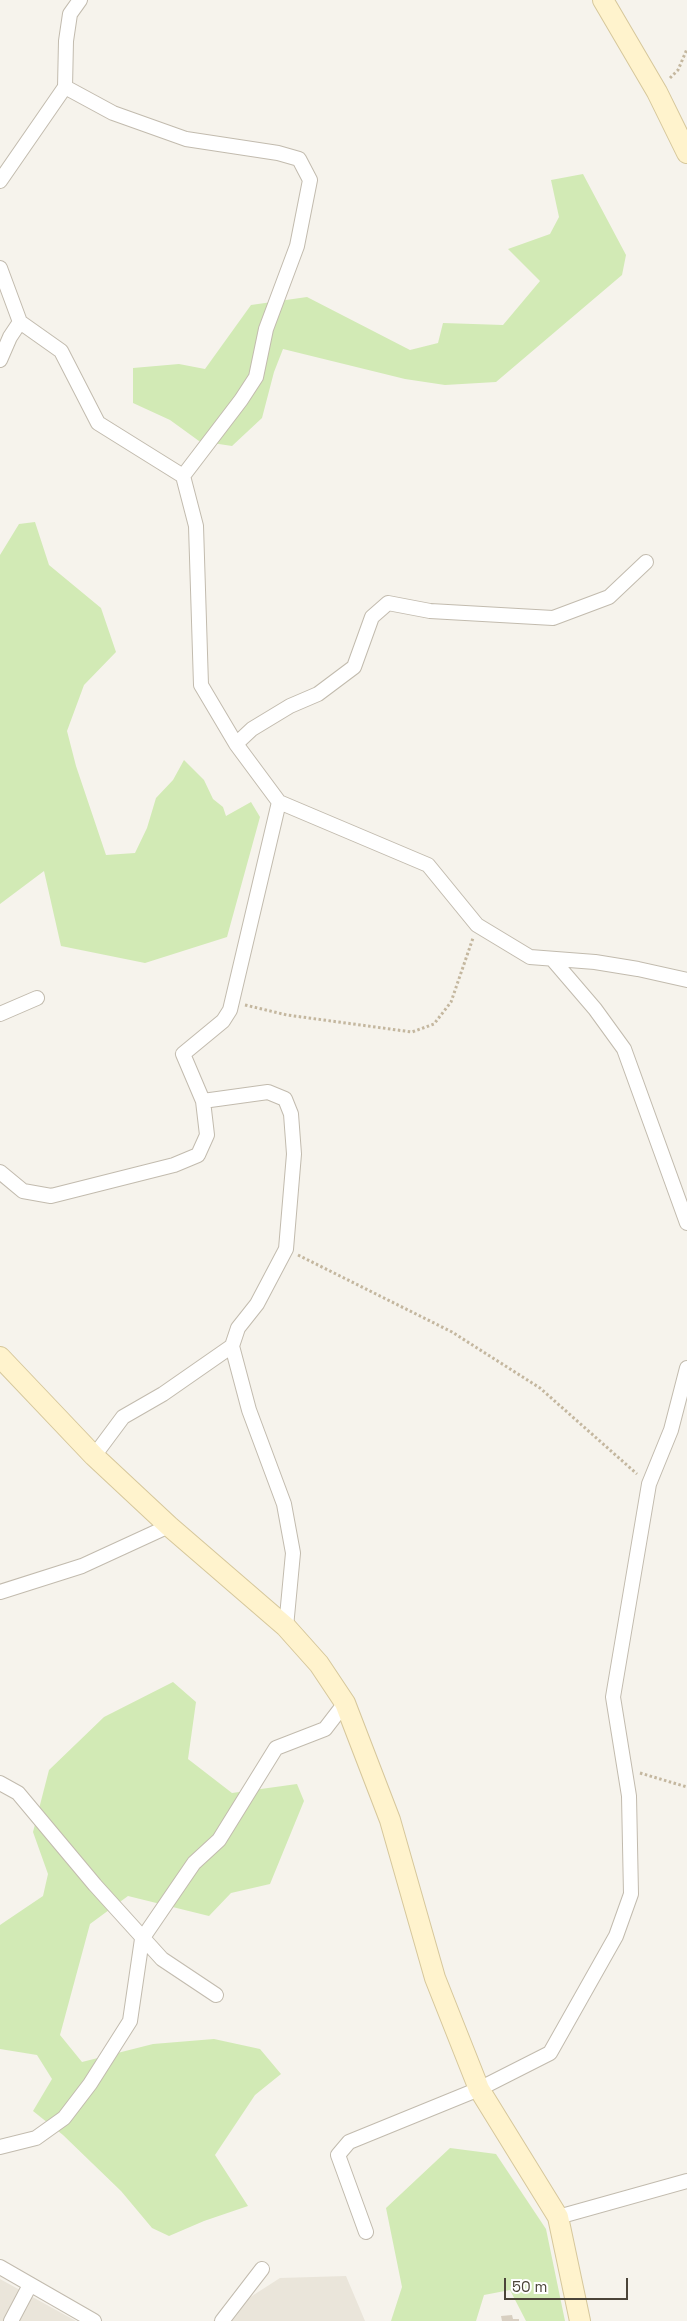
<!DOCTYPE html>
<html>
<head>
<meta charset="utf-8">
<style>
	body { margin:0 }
	#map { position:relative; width:687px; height:2321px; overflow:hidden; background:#f6f3ec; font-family:"Space Grotesk",sans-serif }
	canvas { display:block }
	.scale { position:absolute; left:504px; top:2278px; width:124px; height:22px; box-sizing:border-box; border:2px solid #4b4439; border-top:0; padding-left:6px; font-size:15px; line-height:18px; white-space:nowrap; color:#4b4439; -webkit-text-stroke:4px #fff; paint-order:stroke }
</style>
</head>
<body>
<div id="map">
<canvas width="687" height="2321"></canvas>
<div class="scale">50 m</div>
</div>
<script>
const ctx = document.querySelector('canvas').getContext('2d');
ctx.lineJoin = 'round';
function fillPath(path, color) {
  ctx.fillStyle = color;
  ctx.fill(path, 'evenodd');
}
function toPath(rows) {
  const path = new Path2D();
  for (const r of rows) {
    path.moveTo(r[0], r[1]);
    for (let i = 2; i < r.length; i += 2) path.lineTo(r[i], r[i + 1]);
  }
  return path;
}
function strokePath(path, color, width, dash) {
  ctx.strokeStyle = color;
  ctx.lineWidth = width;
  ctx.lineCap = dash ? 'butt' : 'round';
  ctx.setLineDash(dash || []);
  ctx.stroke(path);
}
fillPath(toPath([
	[346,2276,365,2321,213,2321,280,2278],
	[0,2279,76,2321,0,2321]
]), '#eae5da');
fillPath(toPath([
	[583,174,626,255,622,275,496,382,445,385,405,379,283,349,274,372,262,418,232,446,199,441,170,420,133,403,133,368,179,364,205,369,251,305,307,297,410,350,438,343,443,323,503,325,540,281,508,249,550,234,559,217,551,180],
	[35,522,49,565,101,608,116,652,84,685,67,731,76,766,106,855,135,853,147,828,156,798,173,780,184,760,204,780,213,799,223,807,226,816,251,802,260,817,227,937,145,963,61,946,44,871,0,904,0,555,19,524],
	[173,1682,196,1702,188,1759,232,1793,297,1784,304,1801,270,1884,231,1893,209,1916,128,1896,90,1924,60,2035,82,2062,153,2044,214,2039,260,2049,281,2074,255,2095,215,2155,248,2206,204,2221,169,2236,152,2228,121,2191,63,2135,33,2111,52,2079,37,2055,0,2049,0,1925,43,1896,48,1874,33,1832,49,1770,104,1717],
	[450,2148,496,2154,546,2229,565,2321,526,2321,510,2290,484,2295,476,2321,391,2321,402,2287,386,2208]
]), '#d2eab5');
fillPath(toPath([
	[512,2315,513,2319,519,2319,519,2321,502,2321,501,2316]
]), '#d8cfc1');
const street = toPath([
	[65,87,113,113,186,139,278,153,299,159,310,180,297,246,266,329,256,377,241,400,183,476],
	[0,181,65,87,66,41,70,14,80,0],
	[0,268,20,322,10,337,0,360],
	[20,322,61,351,98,423,183,476,196,526,201,685,236,744,279,802,428,865,477,925,530,957,595,962,638,969,687,980],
	[236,744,252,729,290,706,318,694,354,667,372,617,388,603,430,611,553,618,609,597,646,562],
	[553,960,595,1009,624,1049,687,1223],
	[0,1014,37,998],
	[203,1101,268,1092,285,1099,291,1114,294,1154,286,1249,257,1304,238,1328,232,1346,249,1410,284,1504,293,1553,286,1627],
	[0,1172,23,1191,51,1196,174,1165,198,1155,207,1135,203,1101,183,1054,223,1021,230,1010,279,802],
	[94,1456,123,1417,163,1394,232,1346],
	[0,1592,82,1566,169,1526],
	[0,1783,18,1793,95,1885,162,1959,216,1995],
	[0,2147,36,2138,64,2118,90,2084,130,2021,142,1939,194,1863,219,1840,276,1748,325,1729,345,1703],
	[558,2217,687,2181],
	[366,2232,338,2155,349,2142,479,2089,550,2053,616,1936,631,1894,629,1796,613,1697,649,1484,671,1430,687,1368],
	[0,2267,94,2321],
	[11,2321,30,2285],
	[222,2321,262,2269]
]);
const secondary = toPath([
	[603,0,657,92,687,153],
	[0,1357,94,1456,169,1526,286,1627,319,1664,345,1703,390,1820,435,1978,479,2089,558,2217,580,2321]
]);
strokePath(street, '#c2bbae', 16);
strokePath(secondary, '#d6c79b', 22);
strokePath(toPath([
	[670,78,678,70,687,49],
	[245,1005,287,1015,412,1032,434,1024,451,1002,473,938],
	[298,1255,452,1332,540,1388,637,1474],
	[640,1773,687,1787]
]), '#c4b79f', 3, [2.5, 2.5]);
strokePath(street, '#fff', 14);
strokePath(secondary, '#fff3cd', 20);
</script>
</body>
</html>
